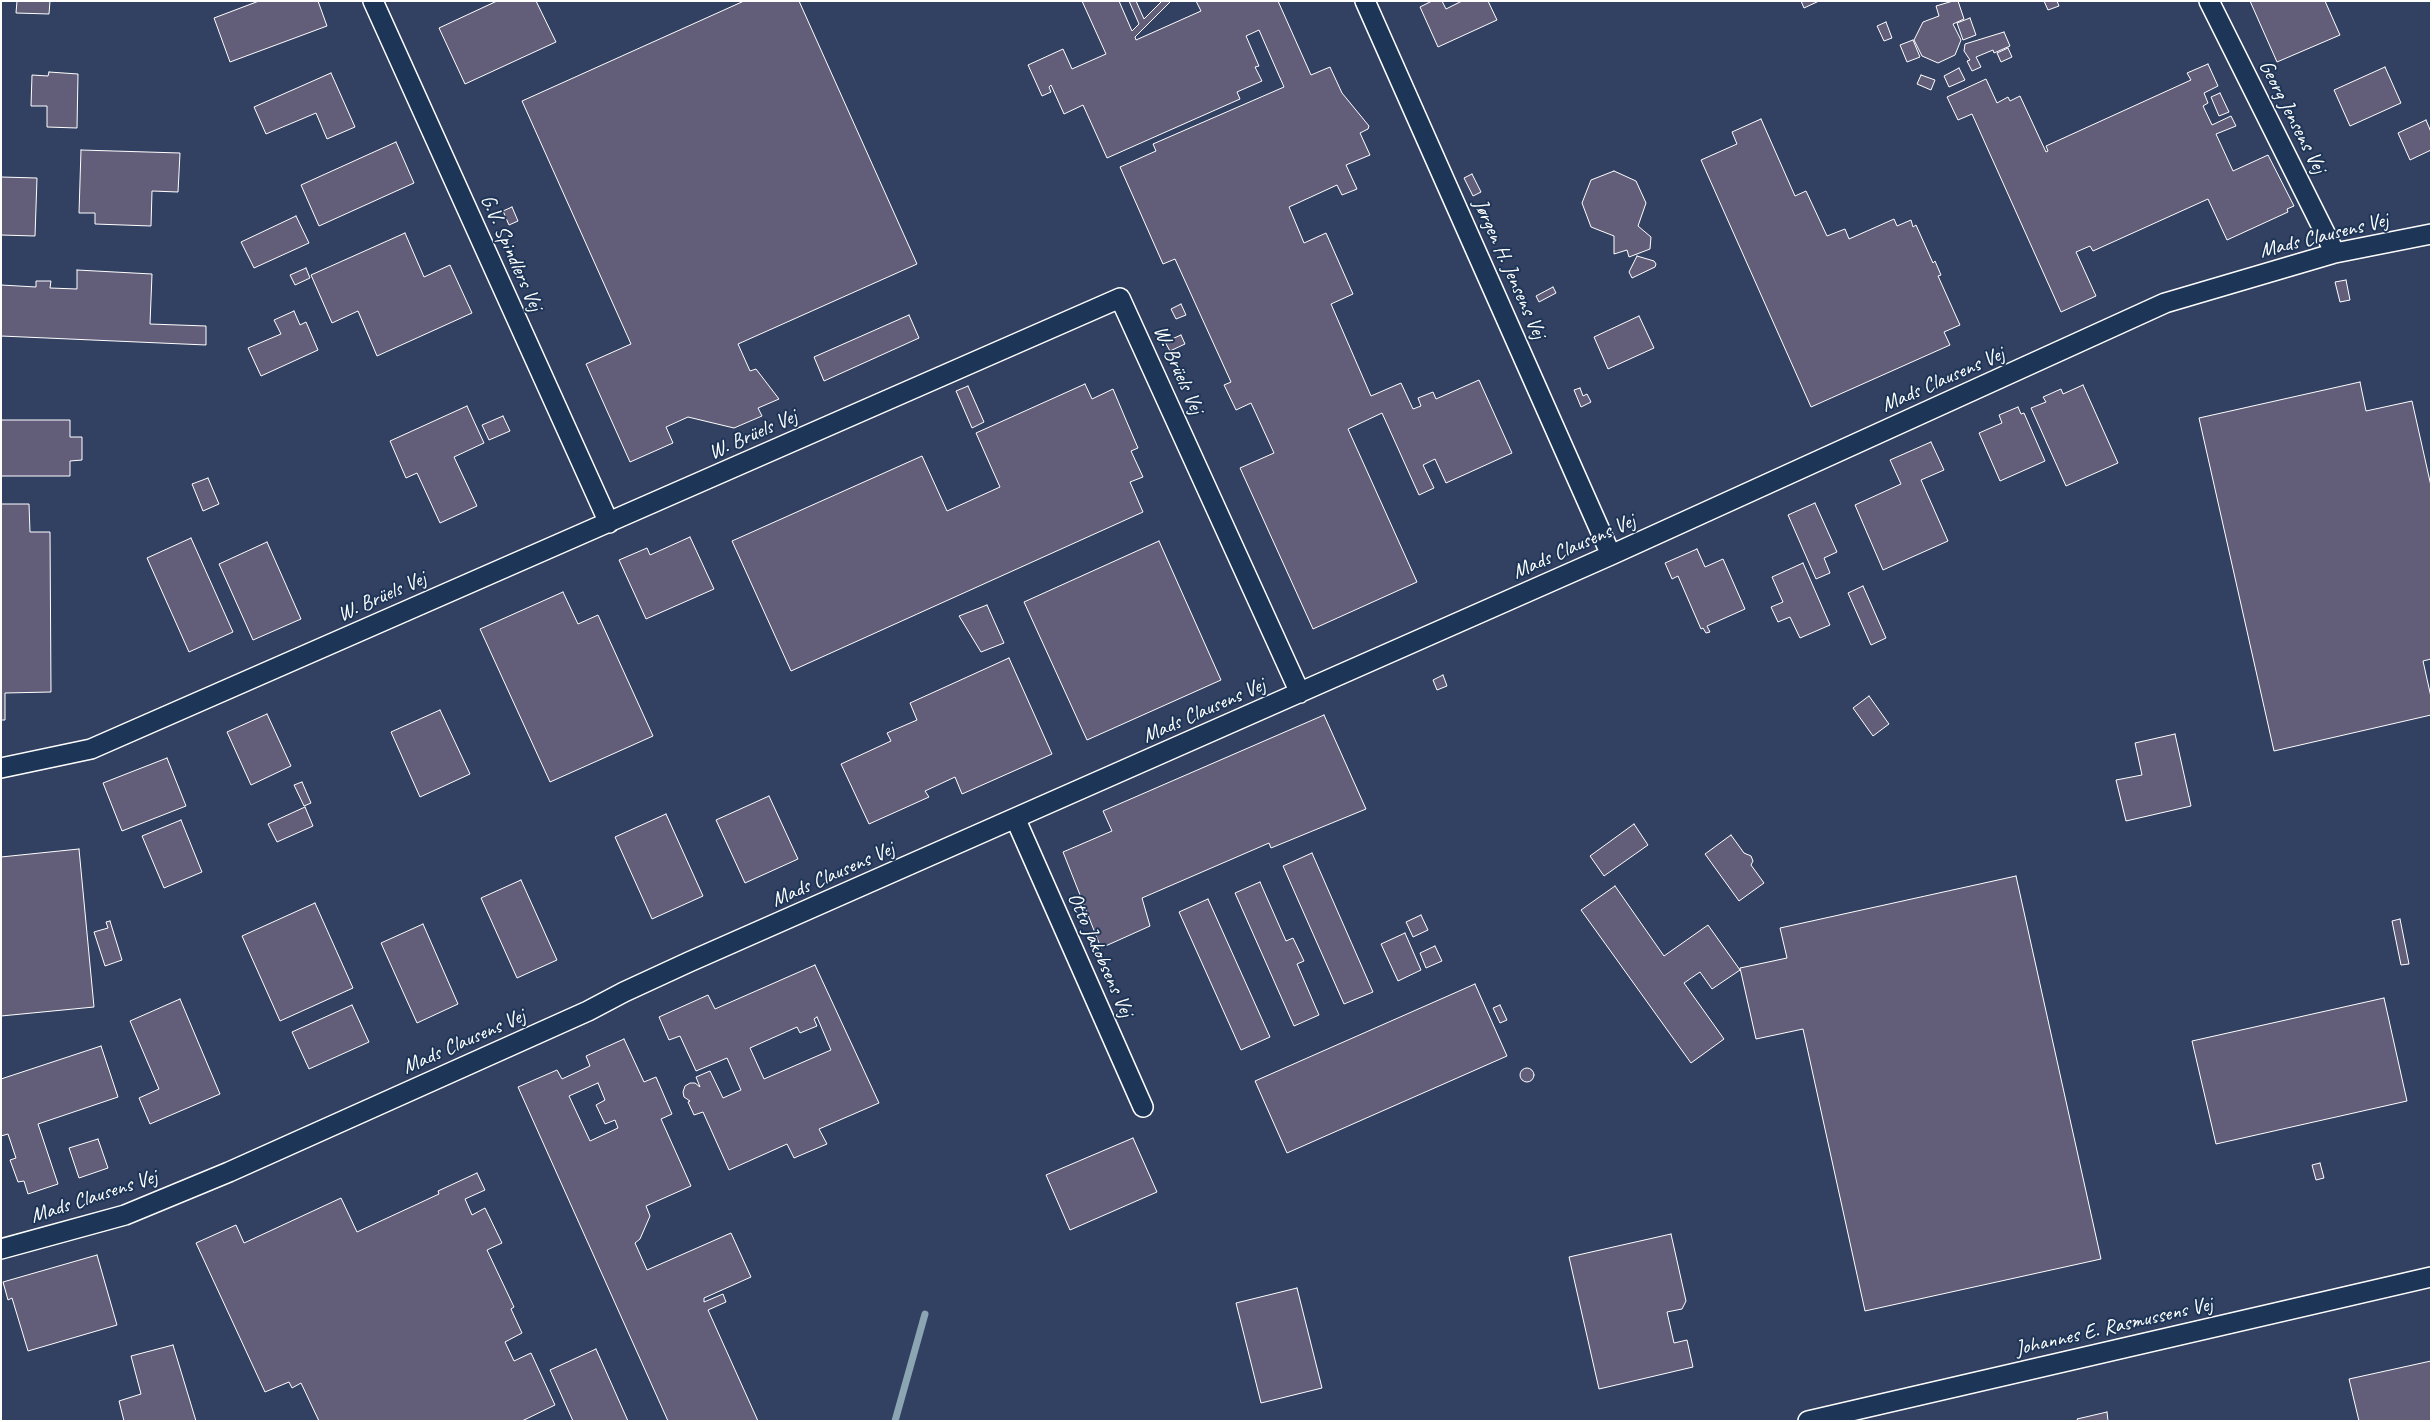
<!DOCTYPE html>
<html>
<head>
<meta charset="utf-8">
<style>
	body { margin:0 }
	#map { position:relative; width:2432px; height:1422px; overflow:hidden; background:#1d3557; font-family:Caveat,sans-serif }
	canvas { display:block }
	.frame { position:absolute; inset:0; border:2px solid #fff; pointer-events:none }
</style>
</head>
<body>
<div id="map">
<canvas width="2432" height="1422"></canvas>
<div class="frame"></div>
</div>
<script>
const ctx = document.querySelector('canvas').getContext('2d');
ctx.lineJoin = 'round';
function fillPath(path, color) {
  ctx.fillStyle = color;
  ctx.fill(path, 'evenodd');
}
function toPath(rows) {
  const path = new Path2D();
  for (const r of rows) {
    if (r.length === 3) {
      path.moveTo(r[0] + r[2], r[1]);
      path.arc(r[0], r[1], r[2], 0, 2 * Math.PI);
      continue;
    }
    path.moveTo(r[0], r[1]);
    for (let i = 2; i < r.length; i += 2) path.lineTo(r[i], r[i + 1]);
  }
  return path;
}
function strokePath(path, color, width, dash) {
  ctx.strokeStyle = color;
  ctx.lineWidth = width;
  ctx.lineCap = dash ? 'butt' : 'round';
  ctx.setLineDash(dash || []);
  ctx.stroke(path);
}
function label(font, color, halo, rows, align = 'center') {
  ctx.font = font + ' Caveat,sans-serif';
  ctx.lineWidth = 4;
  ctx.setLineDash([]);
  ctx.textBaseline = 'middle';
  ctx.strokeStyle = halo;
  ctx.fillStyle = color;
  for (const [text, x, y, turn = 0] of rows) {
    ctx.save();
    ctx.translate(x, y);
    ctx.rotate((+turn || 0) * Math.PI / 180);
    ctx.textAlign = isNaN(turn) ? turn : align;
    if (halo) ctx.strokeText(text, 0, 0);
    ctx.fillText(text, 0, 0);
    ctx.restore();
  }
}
fillPath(toPath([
	[1,1,2431,1,2431,1421,1,1421]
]), '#324162');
strokePath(toPath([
	[895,1421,925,1314]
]), '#8ba5b3', 7);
const building = toPath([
	[17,1,50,1,49,14,16,13,17,1],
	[259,1,318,1,327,26,230,62,214,18,259,1],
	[497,1,536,1,556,42,465,84,439,28,497,1],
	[744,1,799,1,917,264,738,344,750,371,756,369,779,399,758,408,762,416,734,428,688,417,666,427,673,443,630,462,586,364,631,344,522,101,744,1],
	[1082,1,1119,1,1132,31,1139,24,1129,1,1136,1,1144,19,1162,1,1171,1,1135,37,1136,40,1201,11,1196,1,1278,1,1311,75,1330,67,1342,93,1369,126,1368,129,1360,133,1370,155,1346,165,1357,189,1342,195,1337,185,1289,207,1304,243,1326,233,1353,294,1331,304,1371,396,1401,383,1413,409,1421,406,1418,398,1433,392,1436,399,1479,380,1512,453,1446,483,1435,459,1423,465,1434,488,1419,495,1382,413,1348,429,1417,582,1313,629,1240,468,1274,453,1251,403,1236,410,1224,385,1231,382,1175,259,1163,264,1120,167,1156,151,1153,144,1284,87,1259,30,1246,36,1259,66,1255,67,1262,81,1237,92,1240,99,1107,158,1083,105,1064,114,1051,85,1049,87,1051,92,1042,96,1028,65,1063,49,1072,69,1106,54,1082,1],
	[1432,1,1442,1,1446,9,1462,1,1488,1,1497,20,1438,47,1420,7,1432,1],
	[1801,1,1819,1,1804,8,1801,1],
	[1953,1,1958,1,1964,19,1953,24,1961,40,1955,55,1938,63,1922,56,1914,40,1923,22,1939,16,1936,6,1953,1],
	[2044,1,2057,1,2059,6,2048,10,2044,1],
	[2250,1,2325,1,2340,35,2277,62,2250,1],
	[1970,18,1976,35,1963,40,1957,23,1970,18],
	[1886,22,1892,38,1884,41,1877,26,1886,22],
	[2004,32,2010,46,1994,53,1993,50,1976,57,1981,67,1972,71,1967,61,1970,60,1964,51,1965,44,2004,32],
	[1913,40,1920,57,1907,62,1900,45,1913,40],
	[2008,48,2012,57,2001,62,1997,53,2008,48],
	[2208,64,2218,86,2204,93,2208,103,2203,106,2212,125,2231,116,2236,126,2216,134,2233,171,2268,155,2294,206,2287,209,2288,212,2227,240,2208,199,2093,251,2090,246,2076,252,2096,296,2061,312,1972,114,1958,120,1947,97,1986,79,1997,103,2008,97,2010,101,2020,96,2046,152,2048,151,2046,146,2191,80,2187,73,2208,64],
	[2385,67,2401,103,2350,126,2334,90,2385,67],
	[1959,68,1965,80,1949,87,1944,76,1959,68],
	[49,72,78,74,77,128,47,127,47,106,31,106,32,75,48,76,49,72],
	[331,73,355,127,327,139,316,113,266,134,254,107,331,73],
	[1921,75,1935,80,1931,90,1917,84,1921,75],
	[2220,93,2229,112,2219,116,2211,97,2220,93],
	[1761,119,1795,196,1806,191,1827,236,1845,229,1849,239,1894,219,1897,226,1911,220,1913,227,1916,225,1933,263,1935,261,1941,275,1938,276,1960,325,1944,332,1950,345,1811,407,1701,160,1737,144,1732,132,1761,119],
	[2426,120,2431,132,2431,150,2410,160,2398,133,2426,120],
	[396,142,414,183,319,226,301,185,396,142],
	[81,150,180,153,178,192,152,191,151,226,95,224,95,213,79,213,81,150],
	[1614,171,1636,181,1646,203,1638,226,1651,237,1650,249,1629,257,1627,250,1614,254,1614,236,1591,227,1582,203,1591,180,1614,171],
	[1472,174,1481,192,1473,196,1464,178,1472,174],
	[1,177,37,178,35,236,1,235,1,177],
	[512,207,518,221,509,225,503,211,512,207],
	[296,216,309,243,254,268,241,242,296,216],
	[405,233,424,277,450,265,472,313,377,356,358,311,332,323,311,275,405,233],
	[1637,256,1654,261,1656,264,1655,267,1632,278,1629,272,1637,256],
	[306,268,310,278,295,285,290,275,306,268],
	[77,270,152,274,150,324,206,326,206,345,1,336,1,285,36,287,36,281,51,281,50,288,77,289,77,270],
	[2346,280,2350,300,2340,302,2335,282,2346,280],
	[1553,287,1556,293,1539,302,1536,296,1553,287],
	[1181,304,1186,315,1176,319,1171,309,1181,304],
	[294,311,300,325,306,322,318,350,261,376,248,348,281,334,274,320,294,311],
	[909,315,919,338,824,381,814,357,909,315],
	[1639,316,1654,348,1608,369,1594,337,1639,316],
	[1181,335,1185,344,1170,351,1165,342,1181,335],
	[2360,382,2366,411,2412,401,2431,486,2431,659,2423,661,2431,697,2431,715,2274,751,2199,418,2360,382],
	[1085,384,1092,399,1113,389,1126,420,1138,448,1131,451,1143,477,1130,482,1143,512,791,671,732,541,922,456,947,511,1000,487,976,433,1085,384],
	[2083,385,2118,463,2066,486,2031,408,2046,402,2043,397,2061,389,2063,394,2083,385],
	[968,386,984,422,972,428,956,391,968,386],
	[1580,388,1583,396,1587,394,1591,402,1581,407,1574,390,1580,388],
	[467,406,484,443,454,457,477,506,440,523,417,473,406,478,390,441,467,406],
	[2018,407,2021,414,2024,413,2045,461,2000,481,1979,433,2002,423,1999,415,2018,407],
	[503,416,510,431,489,440,482,425,503,416],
	[1,420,70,420,70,437,82,437,82,460,70,461,70,476,1,476,1,420],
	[1931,442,1944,470,1921,480,1948,541,1883,570,1855,505,1901,484,1890,460,1931,442],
	[208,478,219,504,203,511,192,484,208,478],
	[1815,503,1837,552,1824,558,1830,573,1816,579,1788,515,1815,503],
	[1,504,29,504,30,532,50,532,51,692,5,693,5,720,1,720,1,504],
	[690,537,714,589,646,619,619,560,647,548,650,555,690,537],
	[191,538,233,632,189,652,147,558,191,538],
	[1159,541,1221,680,1087,740,1024,602,1159,541],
	[267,542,301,619,253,640,219,564,267,542],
	[1697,549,1705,567,1723,559,1745,609,1707,626,1710,632,1706,633,1703,628,1701,629,1678,576,1672,579,1665,563,1697,549],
	[1803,563,1830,625,1800,638,1790,617,1778,622,1771,607,1783,602,1772,577,1803,563],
	[1863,586,1886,638,1871,645,1848,593,1863,586],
	[563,592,578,624,598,615,653,736,550,782,480,629,563,592],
	[987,605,1004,643,981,652,959,616,987,605],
	[1009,658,1052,754,962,794,955,777,925,791,929,797,869,824,841,764,891,741,887,733,917,720,910,703,1009,658],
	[1443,675,1447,686,1437,690,1433,680,1443,675],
	[1869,696,1889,724,1873,736,1853,708,1869,696],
	[440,710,470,774,420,797,391,732,440,710],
	[267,714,291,766,251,785,227,732,267,714],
	[1324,715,1366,809,1271,848,1269,843,1142,898,1150,926,1101,948,1063,852,1112,831,1103,811,1324,715],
	[2175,734,2191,806,2126,821,2116,780,2142,775,2135,743,2175,734],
	[167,758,186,806,122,831,103,783,167,758],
	[302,782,311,803,304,806,294,785,302,782],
	[769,796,798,859,745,883,716,820,769,796],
	[305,807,313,826,277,842,268,824,305,807],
	[666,814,703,896,652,919,615,837,666,814],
	[181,820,202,872,164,888,142,836,181,820],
	[1634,824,1648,845,1604,876,1590,856,1634,824],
	[1731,835,1744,853,1751,856,1753,861,1751,865,1764,883,1739,901,1705,854,1731,835],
	[79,849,94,1007,1,1016,1,857,79,849],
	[1312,853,1373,992,1344,1004,1283,866,1312,853],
	[2016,876,2101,1259,1865,1311,1803,1029,1756,1039,1740,968,1787,958,1780,928,2016,876],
	[521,880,557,960,517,978,481,898,521,880],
	[1260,882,1286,941,1293,938,1304,961,1297,964,1319,1015,1294,1026,1235,893,1260,882],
	[1615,886,1664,956,1708,925,1740,970,1712,989,1700,972,1684,983,1724,1039,1691,1063,1581,910,1615,886],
	[1208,899,1270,1037,1241,1050,1179,912,1208,899],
	[315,903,353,988,280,1021,242,936,315,903],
	[1421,915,1428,930,1413,937,1406,922,1421,915],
	[2400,919,2409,964,2401,965,2392,921,2400,919],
	[110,921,122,960,105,966,94,932,108,928,106,922,110,921],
	[423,924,458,1004,417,1023,381,943,423,924],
	[1405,933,1421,970,1398,981,1381,944,1405,933],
	[1435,946,1442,961,1426,968,1420,953,1435,946],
	[815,965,879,1103,819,1129,827,1144,794,1158,787,1144,729,1170,703,1112,694,1115,688,1102,690,1101,684,1097,683,1092,685,1086,690,1083,695,1083,700,1087,696,1077,710,1071,723,1098,741,1090,727,1058,696,1071,680,1036,669,1040,659,1017,708,995,715,1009,815,965],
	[817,1017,831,1050,764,1079,750,1048,797,1027,800,1033,817,1026,814,1019,817,1017],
	[1475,984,1507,1056,1287,1153,1255,1081,1475,984],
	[2384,998,2407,1101,2216,1144,2192,1041,2384,998],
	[180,999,220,1094,150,1124,139,1098,159,1089,130,1021,180,999],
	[352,1005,369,1042,309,1069,292,1032,352,1005],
	[1500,1005,1507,1020,1500,1023,1493,1008,1500,1005],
	[624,1039,644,1082,656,1077,672,1114,661,1119,691,1186,646,1206,650,1216,640,1239,635,1243,647,1270,731,1233,751,1277,704,1298,704,1302,723,1294,726,1302,708,1310,758,1421,668,1421,518,1087,557,1070,562,1079,590,1066,586,1056,624,1039],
	[598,1083,605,1100,596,1105,605,1124,615,1120,618,1128,590,1141,569,1096,598,1083],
	[101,1046,118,1097,38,1124,58,1184,28,1194,24,1181,18,1182,10,1160,16,1158,8,1134,1,1136,1,1079,101,1046],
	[1527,1075,7],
	[1133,1138,1157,1192,1070,1230,1046,1175,1133,1138],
	[98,1139,108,1168,79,1178,69,1148,98,1139],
	[2320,1163,2324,1178,2316,1180,2312,1165,2320,1163],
	[477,1173,485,1190,465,1199,472,1215,485,1208,502,1243,487,1250,514,1307,511,1309,522,1333,505,1342,514,1361,531,1353,555,1405,522,1421,319,1421,301,1383,292,1388,289,1382,265,1392,196,1243,236,1225,244,1243,341,1198,357,1232,439,1194,438,1191,477,1173],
	[1671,1234,1686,1301,1682,1309,1667,1312,1674,1343,1687,1340,1693,1367,1599,1389,1569,1257,1671,1234],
	[97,1255,117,1325,28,1351,12,1298,8,1300,3,1282,97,1255],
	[1297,1288,1322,1388,1261,1403,1236,1303,1297,1288],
	[173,1345,196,1421,124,1421,119,1401,141,1394,131,1356,173,1345],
	[596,1349,628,1421,573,1421,550,1370,596,1349],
	[2431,1361,2431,1421,2359,1421,2349,1379,2431,1361],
	[2107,1412,2108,1421,2078,1421,2077,1419,2107,1412]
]);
fillPath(building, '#625e7a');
strokePath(building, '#fff', 1);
const minor = toPath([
	[373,1,609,523],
	[1365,1,1611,555],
	[2209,1,2335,253],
	[1,768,91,749,1120,298,1300,693],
	[1016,820,1143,1107],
	[1,1249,125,1215,229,1172,588,1011,624,992,689,962,1611,555,2165,303,2335,253,2431,234],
	[1808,1421,2431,1277]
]);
strokePath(minor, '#fff', 22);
strokePath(minor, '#1d3557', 19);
label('21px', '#fff', '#1d3557', [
	["Georg Jensens Vej",2292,117,63],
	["Mads Clausens Vej",2324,236,-14],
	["G.V. Spindlers Vej",511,253,66],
	["Jørgen H. Jensens Vej",1509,269,66],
	["W. Brüels Vej",1178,370,66],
	["Mads Clausens Vej",1943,380,-24],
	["W. Brüels Vej",753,435,-24],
	["Mads Clausens Vej",1574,547,-24],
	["W. Brüels Vej",382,597,-24],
	["Mads Clausens Vej",1204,711,-24],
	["Mads Clausens Vej",833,875,-24],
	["Otto Jakobsens Vej",1100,955,66],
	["Mads Clausens Vej",464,1042,-24],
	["Mads Clausens Vej",94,1197,-18],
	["Johannes E. Rasmussens Vej",2114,1327,-13]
]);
</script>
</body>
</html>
